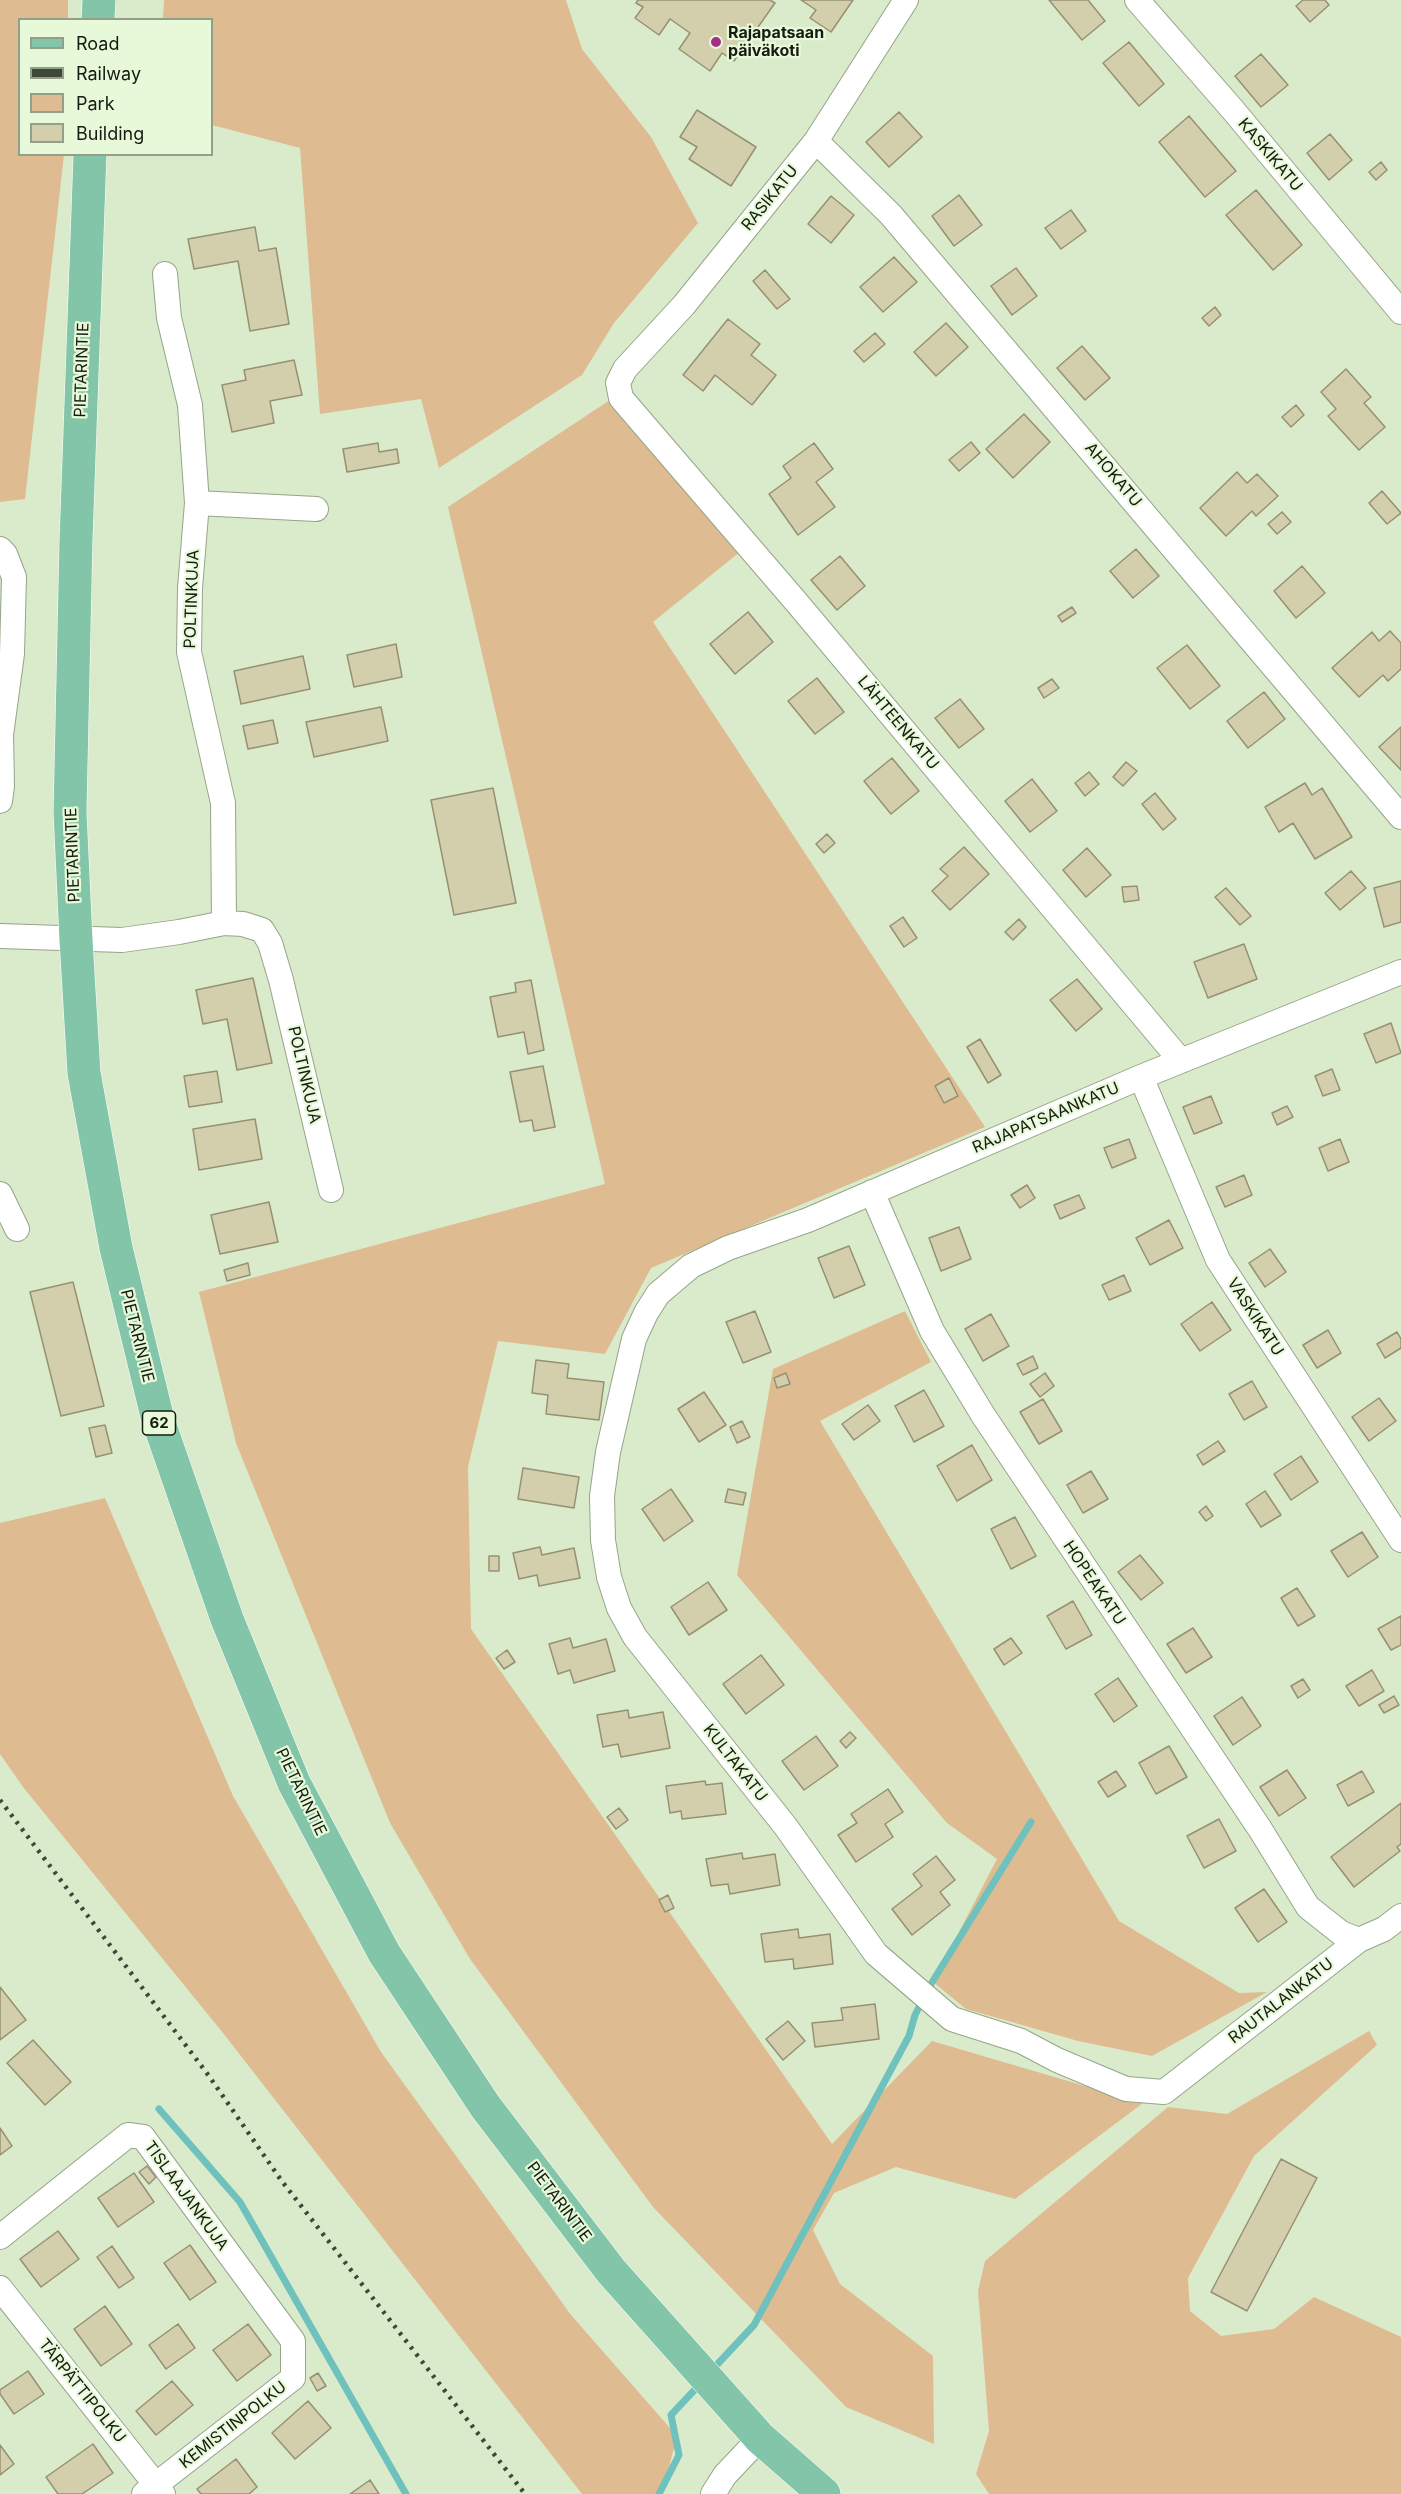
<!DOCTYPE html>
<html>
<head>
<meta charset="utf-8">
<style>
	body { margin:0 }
	#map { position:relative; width:1401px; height:2494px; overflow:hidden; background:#daebcc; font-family:Inter,sans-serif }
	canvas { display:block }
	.legend { position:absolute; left:18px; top:18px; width:195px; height:138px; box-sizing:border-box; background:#e7f9d9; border:2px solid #93a089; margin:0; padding:8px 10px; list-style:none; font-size:18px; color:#151b10 }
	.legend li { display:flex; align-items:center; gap:12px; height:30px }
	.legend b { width:30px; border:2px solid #93a089 }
</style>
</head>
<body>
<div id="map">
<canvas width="1401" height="2494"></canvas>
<ul class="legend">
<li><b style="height:8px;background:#83c5a9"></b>Road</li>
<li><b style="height:8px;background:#3f4738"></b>Railway</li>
<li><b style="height:16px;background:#debb91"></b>Park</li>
<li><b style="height:16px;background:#d3cfad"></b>Building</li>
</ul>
</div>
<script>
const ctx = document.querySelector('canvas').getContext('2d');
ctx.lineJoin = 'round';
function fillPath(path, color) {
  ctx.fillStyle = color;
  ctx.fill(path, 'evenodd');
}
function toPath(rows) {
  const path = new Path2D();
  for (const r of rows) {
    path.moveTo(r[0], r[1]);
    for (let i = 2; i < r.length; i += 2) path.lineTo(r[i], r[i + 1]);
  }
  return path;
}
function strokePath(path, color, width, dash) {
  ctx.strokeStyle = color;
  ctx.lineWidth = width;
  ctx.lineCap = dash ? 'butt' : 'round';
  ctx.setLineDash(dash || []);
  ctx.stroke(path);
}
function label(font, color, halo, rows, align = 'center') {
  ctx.font = font + ' Inter,sans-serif';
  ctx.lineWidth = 4.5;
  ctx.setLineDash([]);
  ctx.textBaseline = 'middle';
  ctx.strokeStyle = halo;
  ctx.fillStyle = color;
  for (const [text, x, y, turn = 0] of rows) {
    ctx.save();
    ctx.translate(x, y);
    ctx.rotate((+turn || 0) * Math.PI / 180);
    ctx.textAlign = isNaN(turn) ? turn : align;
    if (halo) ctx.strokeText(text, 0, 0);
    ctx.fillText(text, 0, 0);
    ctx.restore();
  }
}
fillPath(toPath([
	[0,0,68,0,68,19,20,20,20,154,64,155,25,499,0,502],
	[164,0,566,0,582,49,651,137,698,223,614,323,582,375,439,468,421,399,320,414,300,148,212,125,212,20,163,19],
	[613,398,741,551,653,622,985,1127,651,1268,605,1354,498,1341,468,1467,471,1629,832,2144,932,2041,1143,2103,1015,2199,896,2167,834,2193,813,2230,840,2284,933,2356,934,2444,846,2407,653,2207,470,1959,390,1823,236,1443,199,1292,605,1184,448,507],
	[905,1311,931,1362,820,1421,1119,1921,1239,1993,1267,1992,1152,2056,1078,2041,966,2009,933,1982,997,1859,947,1823,737,1575,773,1369],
	[105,1498,233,1796,381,2052,571,2315,677,2436,662,2494,582,2494,223,2033,23,1787,0,1754,0,1523],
	[1369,2031,1377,2045,1254,2156,1188,2278,1190,2311,1221,2336,1274,2329,1314,2297,1401,2337,1401,2494,989,2494,976,2474,989,2431,978,2291,985,2261,1168,2107,1227,2114]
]), '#debb91');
strokePath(toPath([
	[159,2109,240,2202,406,2494],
	[712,2370,754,2325,909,2036,915,2015,931,1984,1031,1822],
	[659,2494,679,2455,671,2415,701,2383]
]), '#6fc1bd', 7);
const building = toPath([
	[638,0,770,0,775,3,734,61,722,53,710,71,679,49,690,33,670,19,659,35,635,18,643,7,636,3,638,0],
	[801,0,853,0,831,32,810,18,816,10,801,0],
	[1049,0,1088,0,1105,21,1082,40,1049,0],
	[1303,0,1325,0,1329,5,1310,22,1296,6,1303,0],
	[1129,42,1164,84,1139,106,1103,63,1129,42],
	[1261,54,1288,85,1261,107,1235,76,1261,54],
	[697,110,756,147,731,186,689,159,697,147,680,137,697,110],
	[899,112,922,137,889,167,866,142,899,112],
	[1189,116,1236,171,1205,197,1159,142,1189,116],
	[1330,134,1352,160,1329,180,1307,153,1330,134],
	[1381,162,1387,170,1376,180,1369,172,1381,162],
	[1256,190,1302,245,1273,270,1226,215,1256,190],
	[959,195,982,225,954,246,932,216,959,195],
	[831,196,854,215,831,243,808,224,831,196],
	[1071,210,1086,231,1061,249,1045,228,1071,210],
	[255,227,259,251,276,248,289,324,250,331,238,261,194,269,188,239,255,227],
	[894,257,917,282,883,312,860,287,894,257],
	[1016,268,1037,296,1012,315,991,286,1016,268],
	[765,270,790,299,777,309,753,281,765,270],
	[1215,307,1221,315,1209,326,1202,318,1215,307],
	[728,319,760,344,751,355,776,375,752,405,715,375,703,391,683,375,728,319],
	[946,323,968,347,936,376,914,352,946,323],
	[875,333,885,344,864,362,854,351,875,333],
	[1082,346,1110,378,1085,400,1057,368,1082,346],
	[294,360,302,395,270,401,274,423,232,432,222,385,246,380,244,370,294,360],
	[1346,369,1371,397,1364,403,1385,427,1359,450,1328,416,1336,409,1321,392,1346,369],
	[1296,405,1304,415,1291,427,1282,417,1296,405],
	[1024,414,1050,442,1013,478,986,449,1024,414],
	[971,442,980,453,959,471,949,460,971,442],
	[378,443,379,452,397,449,399,463,347,472,343,449,378,443],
	[814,443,833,469,816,482,835,507,798,535,769,494,791,478,783,466,814,443],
	[1237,472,1247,483,1257,474,1278,496,1256,516,1252,511,1226,536,1200,508,1237,472],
	[1382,491,1401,513,1387,524,1369,503,1382,491],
	[1282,512,1291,522,1277,534,1268,524,1282,512],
	[1136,549,1159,576,1133,598,1110,571,1136,549],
	[840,556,865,586,837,610,811,580,840,556],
	[1302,566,1325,593,1296,618,1274,591,1302,566],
	[1072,607,1076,613,1062,622,1058,616,1072,607],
	[748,612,773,642,735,674,710,644,748,612],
	[1390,631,1401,643,1401,669,1388,681,1383,675,1359,697,1332,668,1372,632,1379,641,1390,631],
	[396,644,402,677,354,687,347,655,396,644],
	[1187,645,1220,686,1190,709,1157,668,1187,645],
	[303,656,310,689,241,704,234,671,303,656],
	[817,678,844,712,815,734,788,701,817,678],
	[1052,679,1059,688,1044,698,1038,688,1052,679],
	[1264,692,1285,719,1248,748,1227,721,1264,692],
	[960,699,984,729,959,748,935,718,960,699],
	[381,707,388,741,314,757,306,722,381,707],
	[273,720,278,743,248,749,243,726,273,720],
	[1401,727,1401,770,1379,747,1401,727],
	[892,758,919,791,891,814,864,781,892,758],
	[1126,762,1137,771,1123,786,1113,777,1126,762],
	[1089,772,1099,784,1085,796,1075,783,1089,772],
	[1032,779,1057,811,1030,832,1005,801,1032,779],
	[1305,783,1312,795,1322,788,1352,837,1315,859,1293,823,1279,832,1265,807,1305,783],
	[493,788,516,903,454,915,431,800,493,788],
	[1155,793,1176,819,1163,830,1142,804,1155,793],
	[827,834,835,843,824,853,816,844,827,834],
	[964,847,989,874,950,910,932,891,948,876,940,869,964,847],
	[1087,848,1111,875,1086,897,1063,870,1087,848],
	[1351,871,1366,888,1340,910,1325,893,1351,871],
	[1401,881,1401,922,1384,927,1374,888,1401,881],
	[1137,886,1139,900,1124,902,1122,887,1137,886],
	[1226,888,1251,916,1240,925,1215,897,1226,888],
	[903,917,917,938,904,947,890,926,903,917],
	[1019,919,1026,927,1013,940,1005,932,1019,919],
	[1244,944,1257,979,1208,998,1194,962,1244,944],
	[253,978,272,1063,237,1070,227,1019,203,1024,196,990,253,978],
	[1077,979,1102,1009,1076,1031,1050,1000,1077,979],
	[531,980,544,1050,528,1054,524,1032,498,1037,490,997,516,992,515,983,531,980],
	[1391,1023,1401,1053,1376,1063,1364,1034,1391,1023],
	[980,1039,1001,1075,988,1083,967,1047,980,1039],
	[543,1066,555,1127,534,1131,532,1120,520,1122,510,1072,543,1066],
	[1332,1069,1340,1090,1323,1096,1315,1076,1332,1069],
	[217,1071,222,1102,189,1107,184,1076,217,1071],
	[949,1078,958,1096,944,1103,935,1086,949,1078],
	[1211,1096,1222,1123,1194,1134,1183,1107,1211,1096],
	[1287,1106,1293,1117,1277,1125,1272,1113,1287,1106],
	[255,1119,262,1159,199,1170,193,1129,255,1119],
	[1129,1139,1136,1158,1112,1168,1104,1148,1129,1139],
	[1340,1139,1349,1162,1328,1171,1319,1148,1340,1139],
	[1244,1175,1252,1195,1225,1207,1216,1187,1244,1175],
	[1027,1185,1035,1198,1020,1208,1011,1195,1027,1185],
	[1079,1195,1085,1208,1060,1219,1054,1205,1079,1195],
	[269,1202,278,1242,220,1254,211,1215,269,1202],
	[1169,1220,1183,1248,1150,1265,1136,1238,1169,1220],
	[959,1227,971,1259,941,1271,929,1238,959,1227],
	[849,1246,865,1285,834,1298,818,1258,849,1246],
	[1270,1249,1286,1272,1265,1287,1249,1263,1270,1249],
	[248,1263,250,1275,227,1281,224,1270,248,1263],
	[1124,1275,1131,1291,1109,1300,1102,1285,1124,1275],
	[73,1282,104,1406,61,1416,30,1292,73,1282],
	[1212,1302,1231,1330,1200,1351,1181,1324,1212,1302],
	[755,1311,771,1352,743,1363,726,1322,755,1311],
	[991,1314,1009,1346,983,1361,965,1329,991,1314],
	[1328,1330,1341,1353,1317,1368,1303,1345,1328,1330],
	[1397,1332,1401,1339,1401,1348,1385,1358,1377,1344,1397,1332],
	[1033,1356,1038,1368,1023,1375,1017,1364,1033,1356],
	[536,1360,569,1364,567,1378,604,1382,599,1420,546,1414,548,1395,532,1393,536,1360],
	[786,1373,790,1384,777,1388,774,1378,786,1373],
	[1045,1373,1054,1386,1040,1397,1030,1384,1045,1373],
	[1252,1381,1267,1407,1244,1420,1229,1394,1252,1381],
	[924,1390,944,1426,914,1442,895,1406,924,1390],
	[704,1392,726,1425,699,1442,678,1409,704,1392],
	[1379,1398,1396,1421,1369,1441,1352,1417,1379,1398],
	[1043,1399,1062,1431,1039,1444,1020,1412,1043,1399],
	[868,1405,880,1421,854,1440,842,1424,868,1405],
	[742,1421,750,1437,737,1443,730,1427,742,1421],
	[105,1425,112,1453,96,1457,89,1428,105,1425],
	[1218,1441,1225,1451,1203,1465,1197,1455,1218,1441],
	[972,1445,992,1480,957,1501,937,1466,972,1445],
	[1301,1456,1318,1482,1291,1500,1274,1474,1301,1456],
	[523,1468,579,1477,574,1508,518,1499,523,1468],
	[1091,1471,1108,1499,1083,1513,1067,1485,1091,1471],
	[671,1489,693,1521,664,1541,642,1509,671,1489],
	[728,1489,746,1493,743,1505,725,1502,728,1489],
	[1265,1491,1281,1515,1261,1527,1246,1504,1265,1491],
	[1206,1506,1213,1516,1206,1521,1199,1512,1206,1506],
	[1015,1517,1036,1556,1011,1569,991,1529,1015,1517],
	[1362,1532,1378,1557,1348,1577,1331,1551,1362,1532],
	[540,1547,542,1555,574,1548,580,1578,539,1586,537,1575,519,1579,513,1553,540,1547],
	[1140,1555,1163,1583,1141,1600,1118,1572,1140,1555],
	[489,1556,499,1556,499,1571,489,1571,489,1556],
	[708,1582,727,1610,689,1635,671,1607,708,1582],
	[1297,1588,1315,1616,1298,1626,1281,1598,1297,1588],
	[1073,1601,1092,1635,1066,1649,1047,1616,1073,1601],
	[1401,1616,1401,1645,1391,1650,1378,1629,1401,1616],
	[1193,1628,1212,1657,1186,1673,1167,1644,1193,1628],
	[570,1638,573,1648,606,1639,615,1671,574,1683,570,1670,558,1674,549,1644,570,1638],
	[1011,1638,1022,1653,1004,1665,994,1649,1011,1638],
	[507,1650,515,1662,504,1669,496,1658,507,1650],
	[761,1655,784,1685,746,1714,723,1684,761,1655],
	[1372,1670,1384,1691,1359,1706,1346,1686,1372,1670],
	[1118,1678,1137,1706,1114,1722,1095,1694,1118,1678],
	[1303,1679,1310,1690,1298,1698,1291,1686,1303,1679],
	[1394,1696,1399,1705,1384,1713,1379,1705,1394,1696],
	[1242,1697,1261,1726,1233,1745,1214,1716,1242,1697],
	[628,1710,629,1718,663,1712,670,1748,621,1757,618,1744,603,1747,597,1715,628,1710],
	[850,1732,856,1738,846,1748,840,1741,850,1732],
	[816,1736,838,1766,804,1790,782,1761,816,1736],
	[1169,1746,1187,1777,1156,1794,1139,1763,1169,1746],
	[1287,1770,1306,1798,1279,1816,1260,1787,1287,1770],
	[1116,1771,1126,1786,1108,1797,1098,1782,1116,1771],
	[1362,1771,1374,1792,1348,1806,1337,1785,1362,1771],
	[705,1781,706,1785,722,1783,726,1814,682,1819,681,1811,670,1813,666,1786,705,1781],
	[888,1789,903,1812,885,1824,893,1837,856,1862,838,1835,857,1823,851,1814,888,1789],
	[1401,1803,1401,1844,1397,1847,1400,1851,1354,1887,1331,1857,1401,1803],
	[619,1808,628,1820,616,1829,607,1817,619,1808],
	[1219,1819,1236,1851,1204,1868,1187,1836,1219,1819],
	[742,1853,743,1859,775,1854,780,1885,730,1894,728,1884,711,1886,706,1859,742,1853],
	[936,1856,955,1880,940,1892,950,1905,912,1935,892,1909,922,1886,913,1874,936,1856],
	[1264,1889,1287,1922,1258,1942,1235,1908,1264,1889],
	[668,1895,674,1908,665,1912,659,1900,668,1895],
	[798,1929,799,1938,830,1934,833,1964,794,1969,793,1959,765,1962,761,1934,798,1929],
	[0,1987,26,2020,0,2040,0,1987],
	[875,2004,879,2039,815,2047,812,2023,843,2020,841,2008,875,2004],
	[788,2021,805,2041,783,2060,766,2039,788,2021],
	[33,2040,71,2082,45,2105,7,2063,33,2040],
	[0,2128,12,2146,0,2155,0,2128],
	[1281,2159,1317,2178,1247,2311,1211,2292,1281,2159],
	[147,2166,156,2177,149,2184,139,2172,147,2166],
	[134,2173,154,2202,118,2227,98,2198,134,2173],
	[58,2231,79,2259,41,2287,20,2259,58,2231],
	[190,2245,216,2282,190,2300,164,2263,190,2245],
	[112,2246,134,2278,119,2288,97,2257,112,2246],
	[105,2306,132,2344,101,2366,74,2329,105,2306],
	[178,2324,195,2348,166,2369,149,2345,178,2324],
	[248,2324,271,2355,237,2381,213,2350,248,2324],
	[28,2371,44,2394,14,2414,0,2394,0,2390,28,2371],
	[318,2373,326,2386,317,2391,310,2378,318,2373],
	[172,2381,193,2405,156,2435,136,2411,172,2381],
	[308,2401,331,2428,295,2459,272,2433,308,2401],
	[93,2444,113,2473,82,2494,58,2494,46,2477,93,2444],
	[0,2445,14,2464,0,2475,0,2445],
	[236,2459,257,2487,249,2494,201,2494,197,2489,236,2459],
	[370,2480,379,2494,350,2494,370,2480]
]);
fillPath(building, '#d3cfad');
strokePath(building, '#969172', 1.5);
const street = toPath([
	[906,0,816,141,684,305,625,369,618,383,621,398,798,604,1181,1061],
	[1137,0,1233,110,1401,312],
	[816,141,891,215,1401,817],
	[165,274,169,318,190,405,197,503,190,588,189,652,223,803,224,923,243,924,262,930,270,943,281,980,331,1190],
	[197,503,316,509],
	[0,549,5,554,14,577,12,654,1,735,2,786,0,801],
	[0,936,122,940,179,932,224,923],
	[1401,972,1141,1077,808,1220,728,1248,691,1266,658,1294,646,1313,634,1339,608,1452,602,1496,603,1540,609,1577,619,1608,635,1637,786,1827,876,1954,952,2019,1021,2041,1057,2060,1126,2089,1164,2092,1359,1940,1384,1929,1401,1916],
	[1141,1077,1218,1260,1401,1540],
	[872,1192,932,1331,983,1415,1260,1829,1308,1907,1341,1933,1359,1940],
	[0,1194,17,1229],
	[0,2237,128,2135,143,2137,293,2341,293,2378,144,2494],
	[0,2288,163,2494],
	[713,2494,725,2475,760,2438]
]);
const primary = toPath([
	[98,20,99,0],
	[90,154,76,540,70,812,76,940,84,1073,116,1248,158,1420,227,1619,294,1783,384,1953,485,2106,611,2271,760,2438,824,2494]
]);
strokePath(street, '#95a588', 26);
strokePath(primary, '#fff', 34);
strokePath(street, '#fff', 24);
strokePath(primary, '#83c5a9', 33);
strokePath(toPath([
	[0,1800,209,2076,281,2180,525,2494]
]), '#3f4738', 4.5, [3, 6]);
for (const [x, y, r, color] of [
	[716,42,6,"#a62e85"]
]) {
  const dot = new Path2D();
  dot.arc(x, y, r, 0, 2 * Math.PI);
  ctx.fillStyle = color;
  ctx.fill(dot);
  strokePath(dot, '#e7f9d9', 2);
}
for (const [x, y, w] of [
	[159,1423,33]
]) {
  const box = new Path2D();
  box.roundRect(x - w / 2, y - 12, w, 24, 4.5);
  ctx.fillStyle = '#e7f9d9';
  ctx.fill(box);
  strokePath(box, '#151b10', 1.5);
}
label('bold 15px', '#151b10', null, [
	["62",159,1423]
]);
label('bold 16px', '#151b10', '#e7f9d9', [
	["Rajapatsaan",728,33],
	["päiväkoti",728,51]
], 'left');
label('16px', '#151b10', '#e7f9d9', [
	["KASKIKATU",1270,155,50],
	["RASIKATU",770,198,-51],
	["PIETARINTIE",82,370,-88],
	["AHOKATU",1113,475,50],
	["POLTINKUJA",192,599,-88],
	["LÄHTEENKATU",898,723,50],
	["PIETARINTIE",73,855,-92],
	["POLTINKUJA",304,1075,77],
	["RAJAPATSAANKATU",1046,1118,-23],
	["VASKIKATU",1255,1317,57],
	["PIETARINTIE",137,1336,76],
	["HOPEAKATU",1094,1583,56],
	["KULTAKATU",735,1763,52],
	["PIETARINTIE",301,1792,64],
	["RAUTALANKATU",1281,2001,-38],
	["TISLAAJANKUJA",186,2196,54],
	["PIETARINTIE",559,2202,53],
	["TÄRPÄTTIPOLKU",82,2391,51],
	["KEMISTINPOLKU",233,2425,-38]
]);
</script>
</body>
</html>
